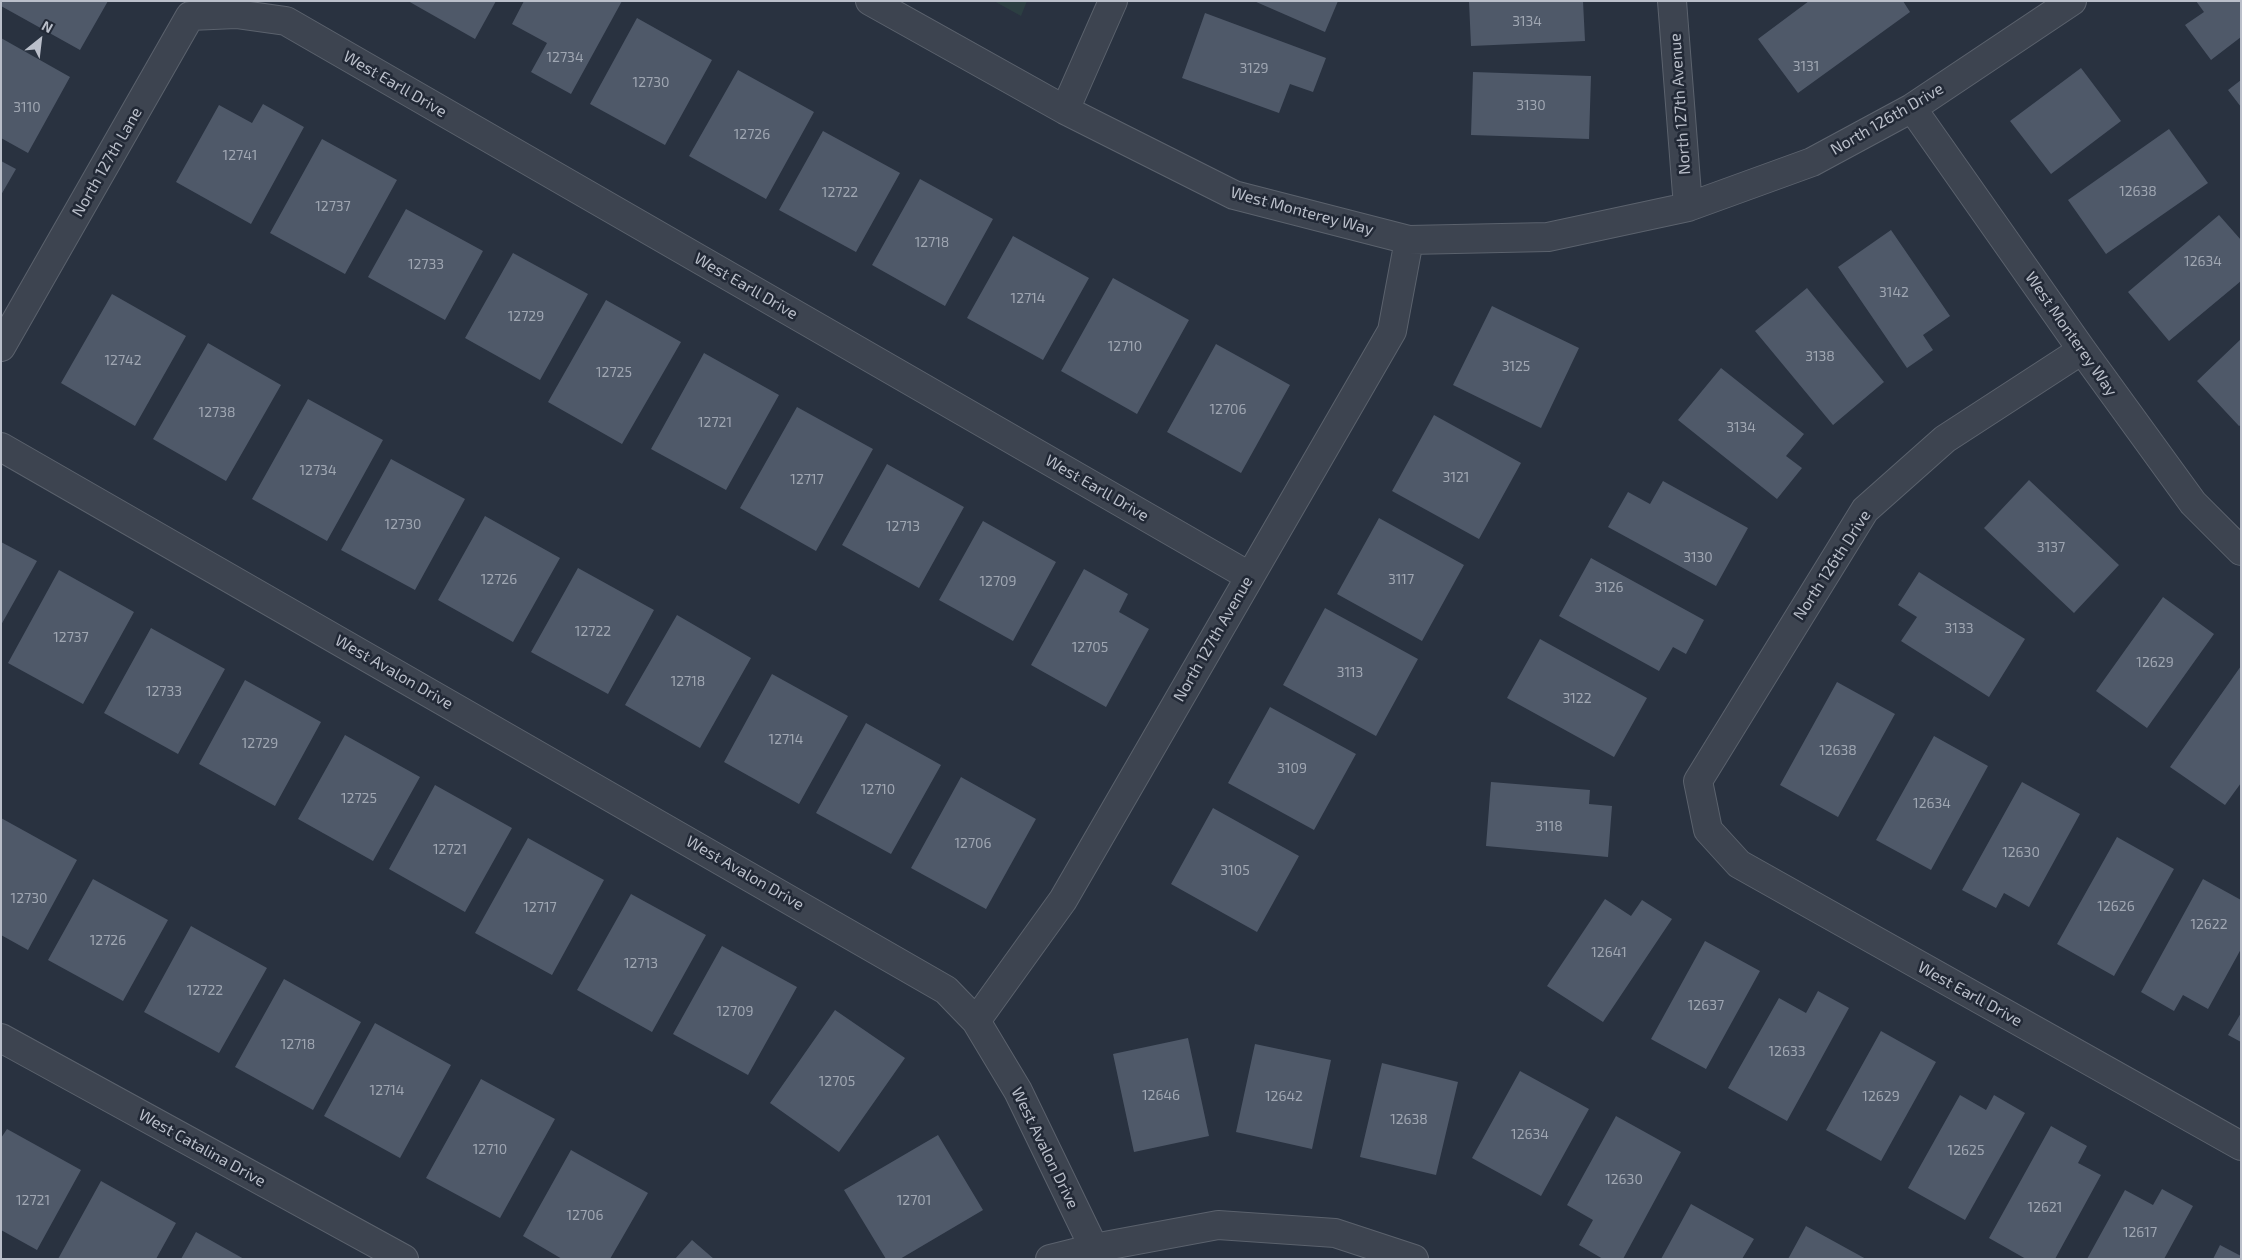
<!DOCTYPE html>
<html>
<head>
<meta charset="utf-8">
<style>
	body { margin:0 }
	#map { position:relative; width:2242px; height:1260px; overflow:hidden; background:#293240; font-family:"Exo 2",sans-serif }
	canvas { display:block }
	.frame { position:absolute; inset:0; border:2px solid #babfca; pointer-events:none }
	.north { position:absolute; left:15px; top:15px; width:50px; height:50px; -webkit-text-stroke:4px #222936; paint-order:stroke; rotate:29deg; font-size:14px; font-weight:700; line-height:20px; text-align:center; color:#babfca }
	.north::after { content:''; display:block; margin:auto; width:18px; height:22px; background:#babfca; clip-path:polygon(50% 0,100% 100%,50% 72%,0 100%) }
</style>
</head>
<body>
<div id="map">
<canvas width="2242" height="1260"></canvas>
<div class="frame"></div>
<div class="north">N</div>
</div>
<script>
const ctx = document.querySelector('canvas').getContext('2d');
ctx.lineJoin = 'round';
function fillPath(path, color) {
  ctx.fillStyle = color;
  ctx.fill(path, 'evenodd');
}
function toPath(rows) {
  const path = new Path2D();
  for (const r of rows) {
    path.moveTo(r[0], r[1]);
    for (let i = 2; i < r.length; i += 2) path.lineTo(r[i], r[i + 1]);
  }
  return path;
}
function strokePath(path, color, width, dash) {
  ctx.strokeStyle = color;
  ctx.lineWidth = width;
  ctx.lineCap = dash ? 'butt' : 'round';
  ctx.setLineDash(dash || []);
  ctx.stroke(path);
}
function label(font, color, halo, rows, align = 'center') {
  ctx.font = font + ' "Exo 2",sans-serif';
  ctx.lineWidth = 5;
  ctx.setLineDash([]);
  ctx.textBaseline = 'middle';
  ctx.strokeStyle = halo;
  ctx.fillStyle = color;
  for (const [text, x, y, turn = 0] of rows) {
    ctx.save();
    ctx.translate(x, y);
    ctx.rotate((+turn || 0) * Math.PI / 180);
    ctx.textAlign = isNaN(turn) ? turn : align;
    if (halo) ctx.strokeText(text, 0, 0);
    ctx.fillText(text, 0, 0);
    ctx.restore();
  }
}
fillPath(toPath([
	[994,1,1027,1,1021,16]
]), '#2c3f42');
fillPath(toPath([
	[1,1,108,1,80,50,1,6],
	[408,1,496,1,475,39],
	[524,1,622,1,571,94,531,72,547,43,512,24],
	[1254,1,1338,1,1325,32],
	[1469,1,1583,1,1585,41,1471,46],
	[1809,1,1903,1,1910,12,1798,93,1758,39],
	[2196,1,2241,1,2241,37,2211,60,2185,25,2204,12],
	[1205,13,1326,58,1313,92,1290,84,1279,113,1182,78],
	[637,18,712,60,665,145,590,104],
	[1,38,70,77,28,153,1,138],
	[2081,68,2121,121,2051,174,2010,121],
	[738,70,814,112,766,199,689,156],
	[1473,72,1591,76,1589,139,1471,135],
	[2241,80,2241,107,2228,90],
	[263,104,304,127,251,224,176,182,219,105,252,123],
	[2169,129,2208,183,2106,254,2068,200],
	[823,131,900,173,856,252,779,210],
	[322,139,397,180,345,274,270,233],
	[1,161,16,169,1,195],
	[920,179,993,219,945,306,872,265],
	[406,209,483,251,445,320,368,277],
	[2219,215,2241,240,2241,281,2169,341,2128,292],
	[1891,230,1950,316,1923,335,1933,350,1907,368,1838,267],
	[1013,236,1089,278,1043,360,967,318],
	[513,253,588,294,540,380,465,338],
	[1113,278,1189,320,1137,414,1061,371],
	[1807,288,1884,382,1833,425,1755,331],
	[112,294,186,336,135,426,61,383],
	[606,300,681,342,622,444,548,402],
	[1492,306,1579,348,1541,428,1453,385],
	[2241,339,2241,425,2239,426,2197,381],
	[208,343,281,385,226,481,153,439],
	[1216,344,1290,385,1241,473,1167,432],
	[704,353,779,395,726,490,651,449],
	[1721,368,1804,434,1786,456,1802,468,1777,499,1678,420],
	[308,399,383,440,327,541,252,499],
	[797,407,873,449,816,551,740,508],
	[1434,415,1521,463,1479,539,1392,491],
	[391,459,465,499,415,590,341,550],
	[887,464,964,507,919,588,842,545],
	[2029,480,2119,565,2074,613,1984,528],
	[1663,481,1748,528,1716,586,1608,527,1628,492,1650,504],
	[485,516,560,558,513,642,438,600],
	[1379,518,1464,565,1422,641,1337,594],
	[983,521,1056,562,1013,641,939,600],
	[1,542,37,561,1,625],
	[1591,558,1704,620,1686,654,1673,647,1659,671,1559,616],
	[578,568,654,610,608,694,531,652],
	[1084,569,1128,594,1119,612,1149,629,1106,707,1031,665],
	[59,570,134,612,83,704,8,663],
	[1919,572,2025,639,1989,697,1901,641,1917,617,1898,605],
	[2163,597,2214,634,2147,728,2096,691],
	[1325,608,1418,659,1376,736,1283,685],
	[677,615,751,658,700,748,625,705],
	[151,628,225,669,178,754,104,713],
	[1540,639,1647,698,1614,757,1507,698],
	[2241,666,2241,783,2225,805,2170,767],
	[772,674,848,716,799,804,724,762],
	[245,680,321,722,275,806,199,764],
	[1837,682,1895,714,1838,817,1780,785],
	[1270,707,1356,754,1314,830,1228,783],
	[866,723,941,765,891,854,816,813],
	[345,735,420,777,373,861,298,819],
	[1934,736,1988,766,1931,870,1876,840],
	[961,777,1036,819,986,909,911,868],
	[1491,782,1590,790,1589,804,1612,806,1608,857,1486,846],
	[2022,782,2080,814,2029,907,2004,893,1996,908,1962,890],
	[435,785,512,828,465,912,389,869],
	[1213,808,1299,856,1257,932,1171,884],
	[1,818,77,860,28,950,1,935],
	[2117,837,2174,869,2114,976,2057,944],
	[528,838,604,880,552,975,475,933],
	[93,879,168,920,123,1001,48,960],
	[2203,879,2241,900,2241,949,2208,1009,2183,995,2174,1011,2141,992],
	[631,894,706,935,652,1032,577,990],
	[1605,899,1631,916,1642,900,1672,919,1603,1022,1547,986],
	[191,926,267,968,219,1053,144,1012],
	[1705,941,1760,971,1706,1069,1651,1039],
	[722,946,797,987,748,1075,673,1034],
	[284,979,361,1022,313,1110,235,1067],
	[1818,991,1849,1008,1787,1121,1728,1088,1779,998,1806,1013],
	[835,1010,905,1058,839,1152,770,1103],
	[2241,1013,2241,1042,2228,1035],
	[375,1023,451,1065,400,1158,324,1116],
	[1881,1031,1936,1062,1881,1161,1826,1130],
	[1188,1038,1209,1136,1134,1152,1113,1054],
	[1255,1044,1331,1060,1312,1149,1236,1132],
	[1382,1063,1458,1082,1436,1175,1360,1157],
	[1520,1071,1589,1109,1541,1196,1472,1158],
	[481,1079,555,1119,500,1218,426,1178],
	[1960,1095,1986,1110,1994,1095,2025,1113,1965,1220,1908,1188],
	[1616,1116,1681,1152,1623,1259,1603,1259,1579,1245,1593,1220,1567,1205],
	[2051,1126,2087,1146,2078,1163,2101,1175,2055,1259,2026,1259,1989,1238],
	[7,1129,81,1170,37,1250,1,1230,1,1138],
	[938,1135,983,1210,900,1259,886,1259,844,1190],
	[571,1150,648,1193,610,1259,562,1259,523,1236],
	[101,1181,176,1223,156,1259,58,1259],
	[2162,1189,2193,1206,2164,1259,2087,1259,2125,1190,2153,1205],
	[1691,1204,1754,1239,1742,1259,1661,1259],
	[1806,1226,1866,1259,1788,1259],
	[196,1232,244,1259,181,1259],
	[692,1240,714,1259,675,1259],
	[2220,1245,2241,1256,2241,1259,2213,1259]
]), '#4f5969');
const minor = toPath([
	[870,1,1065,110,1234,195,1409,240,1548,237,1688,207,1812,162,1912,108,2072,1],
	[1672,1,1688,207],
	[1912,108,2082,350,2193,503,2241,551],
	[1065,110,1113,1],
	[1,347,190,16,236,14,286,21,1249,576],
	[2082,350,1945,439,1865,510,1698,781,1708,830,1739,864,2241,1146],
	[1,447,946,990,976,1021,1018,1091,1094,1248],
	[976,1021,1063,900,1392,331,1409,240],
	[1,1038,404,1259],
	[1050,1259,1094,1248,1218,1225,1335,1233,1414,1259]
]);
strokePath(minor, '#5b626d', 30);
strokePath(minor, '#3d4450', 28);
label('14px', '#9fa6b2', null, [
	["3134",1527,21],
	["12734",565,57],
	["3131",1806,66],
	["3129",1254,68],
	["12730",651,82],
	["3130",1531,105],
	["3110",27,107],
	["12726",752,134],
	["12741",240,155],
	["12638",2138,191],
	["12722",840,192],
	["12737",333,206],
	["12718",932,242],
	["12634",2203,261],
	["12733",426,264],
	["3142",1894,292],
	["12714",1028,298],
	["12729",526,316],
	["12710",1125,346],
	["3138",1820,356],
	["12742",123,360],
	["3125",1516,366],
	["12725",614,372],
	["12706",1228,409],
	["12738",217,412],
	["12721",715,422],
	["3134",1741,427],
	["12734",318,470],
	["3121",1456,477],
	["12717",807,479],
	["12730",403,524],
	["12713",903,526],
	["3137",2051,547],
	["3130",1698,557],
	["12726",499,579],
	["3117",1401,579],
	["12709",998,581],
	["3126",1609,587],
	["3133",1959,628],
	["12722",593,631],
	["12737",71,637],
	["12705",1090,647],
	["12629",2155,662],
	["3113",1350,672],
	["12718",688,681],
	["12733",164,691],
	["3122",1577,698],
	["12714",786,739],
	["12729",260,743],
	["12638",1838,750],
	["3109",1292,768],
	["12710",878,789],
	["12725",359,798],
	["12634",1932,803],
	["3118",1549,826],
	["12706",973,843],
	["12721",450,849],
	["12630",2021,852],
	["3105",1235,870],
	["12730",29,898],
	["12626",2116,906],
	["12717",540,907],
	["12622",2209,924],
	["12726",108,940],
	["12641",1609,952],
	["12713",641,963],
	["12722",205,990],
	["12637",1706,1005],
	["12709",735,1011],
	["12718",298,1044],
	["12633",1787,1051],
	["12705",837,1081],
	["12714",387,1090],
	["12646",1161,1095],
	["12642",1284,1096],
	["12629",1881,1096],
	["12638",1409,1119],
	["12634",1530,1134],
	["12710",490,1149],
	["12625",1966,1150],
	["12630",1624,1179],
	["12721",33,1200],
	["12701",914,1200],
	["12621",2045,1207],
	["12706",585,1215],
	["12617",2140,1232]
]);
label('16px', '#babfca', '#222936', [
	["West Earll Drive",395,84,30],
	["North 127th Avenue",1680,104,-94],
	["North 126th Drive",1887,119,-30],
	["North 127th Lane",107,162,-60],
	["West Monterey Way",1302,211,15],
	["West Earll Drive",746,286,30],
	["West Monterey Way",2071,334,55],
	["West Earll Drive",1097,488,30],
	["North 126th Drive",1832,565,-57],
	["North 127th Avenue",1213,639,-60],
	["West Avalon Drive",394,672,30],
	["West Avalon Drive",745,873,30],
	["West Earll Drive",1970,994,29],
	["West Catalina Drive",202,1148,29],
	["West Avalon Drive",1045,1148,64]
]);
</script>
</body>
</html>
